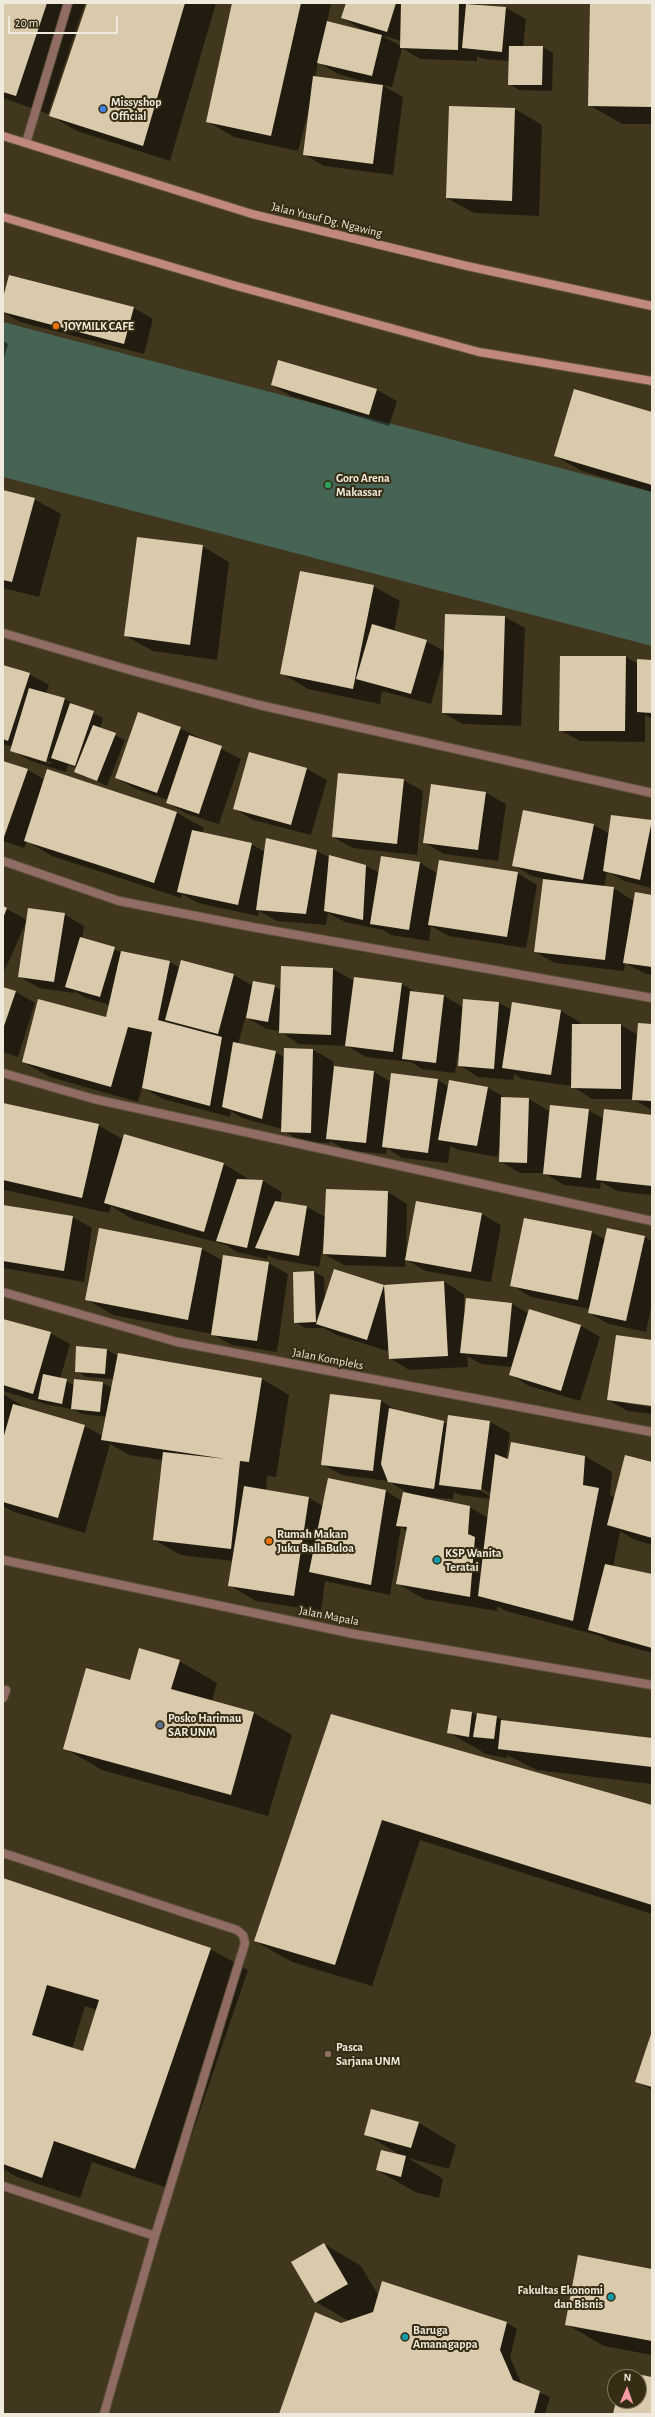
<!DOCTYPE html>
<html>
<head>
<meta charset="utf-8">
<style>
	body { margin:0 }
	#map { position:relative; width:655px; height:2417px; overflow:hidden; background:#41361e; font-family:"Alegreya Sans",sans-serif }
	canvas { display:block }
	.frame { position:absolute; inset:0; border:4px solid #f0eadc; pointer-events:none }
	.north { position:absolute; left:607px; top:2369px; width:40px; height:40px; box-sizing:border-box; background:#362c14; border:1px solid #807864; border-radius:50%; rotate:2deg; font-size:11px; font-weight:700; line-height:16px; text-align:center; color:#f0eadc }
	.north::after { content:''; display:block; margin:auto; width:14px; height:18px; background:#f49aa6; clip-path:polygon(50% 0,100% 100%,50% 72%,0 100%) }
	.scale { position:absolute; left:8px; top:16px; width:110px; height:18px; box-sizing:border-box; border:2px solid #f0eadc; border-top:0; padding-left:5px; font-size:12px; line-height:14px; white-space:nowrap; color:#f0eadc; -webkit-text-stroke:3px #362c14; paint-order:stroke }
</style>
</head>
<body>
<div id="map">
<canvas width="655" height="2417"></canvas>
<div class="frame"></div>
<div class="north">N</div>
<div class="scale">20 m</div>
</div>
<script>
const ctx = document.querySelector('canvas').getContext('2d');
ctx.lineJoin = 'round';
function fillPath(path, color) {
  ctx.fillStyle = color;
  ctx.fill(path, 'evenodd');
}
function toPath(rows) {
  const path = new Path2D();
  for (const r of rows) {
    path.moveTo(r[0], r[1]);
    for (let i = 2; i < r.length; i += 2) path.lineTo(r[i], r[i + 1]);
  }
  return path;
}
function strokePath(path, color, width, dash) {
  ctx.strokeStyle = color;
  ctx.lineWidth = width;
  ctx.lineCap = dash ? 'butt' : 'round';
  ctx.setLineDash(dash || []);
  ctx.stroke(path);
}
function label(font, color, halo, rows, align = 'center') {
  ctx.font = font + ' "Alegreya Sans",sans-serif';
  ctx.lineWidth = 4;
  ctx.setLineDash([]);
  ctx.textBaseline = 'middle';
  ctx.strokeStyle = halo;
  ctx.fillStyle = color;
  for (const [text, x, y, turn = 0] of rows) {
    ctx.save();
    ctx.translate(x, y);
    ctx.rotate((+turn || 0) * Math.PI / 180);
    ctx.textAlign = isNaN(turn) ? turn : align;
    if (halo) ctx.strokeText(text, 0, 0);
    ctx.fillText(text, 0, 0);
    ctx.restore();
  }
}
fillPath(toPath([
	[3,322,652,492,652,646,3,477]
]), '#476354');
fillPath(toPath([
	[3,3,85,3,48,114,3,98],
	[88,3,216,3,170,161,77,131,50,115],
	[233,3,331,3,327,22,365,31,342,18,347,3,479,3,479,6,506,8,526,19,523,47,542,47,553,53,552,91,519,90,509,84,509,61,483,59,477,56,477,61,420,59,402,48,392,87,382,85,403,97,393,175,324,166,304,154,311,101,298,151,234,137,207,121],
	[385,36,401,41,401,46,384,37],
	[318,62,338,74,377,85,315,77],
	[591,3,652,3,652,124,622,124,589,105],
	[515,109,542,125,539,216,474,213,447,198],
	[3,302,134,308,153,319,144,354,20,322,3,312],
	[3,341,8,344,3,361],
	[279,361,377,390,397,401,389,426,291,396,272,385],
	[652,413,652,492,582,471,555,456],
	[3,491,34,499,61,514,39,597,3,588],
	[202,546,229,562,217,660,153,651,126,636],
	[373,586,400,601,394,632,426,641,445,652,505,617,525,628,521,726,463,724,443,713,444,659,431,704,382,691,380,704,308,689,281,673],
	[626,657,638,664,652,661,652,719,645,715,645,742,580,741,560,730],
	[3,666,29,674,49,685,46,694,64,699,103,718,100,729,125,740,107,786,85,775,85,777,76,772,77,768,68,765,66,772,31,761,12,750,13,747,3,744],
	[31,756,51,762,51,764,31,758],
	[180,728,241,759,219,824,187,814,167,802,168,800,136,789,116,778],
	[249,753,307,769,327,780,311,835,253,820,234,808],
	[3,762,28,770,45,780,177,813,204,828,202,833,251,844,265,852,267,839,317,851,330,858,366,866,380,873,382,857,420,863,437,873,517,873,537,885,526,948,449,936,431,926,429,941,391,935,383,930,345,922,328,913,326,925,277,921,259,911,258,916,198,903,182,894,181,898,52,856,27,841,24,848,3,841],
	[403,780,423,791,417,855,353,848,333,837],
	[486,793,506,804,498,861,444,854,424,842],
	[524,811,594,825,610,834,612,816,652,821,652,888,624,881,607,871,604,887,613,888,634,901,652,896,652,975,644,973,625,963,624,971,555,963,535,952,544,879,532,876,513,865],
	[3,907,27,920,3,974],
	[64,914,84,926,82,939,121,952,170,962,180,968,182,961,234,975,253,986,274,986,281,990,282,967,333,969,354,981,402,984,417,993,444,996,463,1007,499,1003,512,1010,561,1011,580,1022,580,1025,621,1025,638,1035,652,1025,652,1110,633,1099,592,1099,572,1086,522,1079,514,1074,513,1080,478,1077,459,1065,460,1053,458,1052,455,1073,422,1069,411,1062,366,1057,347,1046,299,1044,280,1031,267,1029,247,1018,247,1012,238,1044,275,1052,284,1057,285,1049,313,1050,333,1061,333,1067,374,1072,391,1082,392,1074,438,1080,449,1087,488,1088,506,1098,529,1099,549,1111,548,1117,588,1110,604,1119,652,1116,652,1195,617,1191,601,1182,600,1189,564,1185,544,1173,520,1173,500,1161,500,1146,497,1157,459,1150,450,1146,448,1163,402,1158,387,1148,386,1154,346,1150,330,1141,330,1143,301,1142,282,1129,242,1118,231,1111,230,1117,163,1099,142,1087,138,1102,50,1077,23,1062,107,1019,110,1005,86,998,74,991,74,993,39,988,19,976],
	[3,988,16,992,35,1003,18,1057,3,1052],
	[3,1100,3,1104,98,1125,124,1140,224,1164,250,1180,263,1181,282,1192,280,1203,307,1207,326,1217,388,1192,407,1204,406,1256,482,1214,501,1225,491,1282,426,1271,405,1259,405,1267,344,1265,324,1254,325,1236,319,1267,276,1259,268,1255,267,1259,237,1252,226,1245,132,1219,111,1206,109,1213,5,1190,3,1189],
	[3,1206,73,1217,92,1228,84,1282,3,1268],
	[591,1232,606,1240,644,1237,652,1241,652,1303,646,1332,609,1324,589,1313,590,1309,531,1297,512,1285],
	[202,1249,223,1261,268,1263,288,1274,277,1352,232,1345,212,1334,113,1315,86,1299],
	[335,1270,384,1286,444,1282,464,1294,464,1311,467,1300,512,1304,529,1314,530,1310,581,1326,600,1337,580,1401,529,1386,510,1374,512,1367,481,1364,467,1356,468,1367,409,1370,390,1358,389,1344,387,1351,337,1335,324,1328,305,1328,295,1322,294,1273,314,1272,324,1277,325,1299],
	[3,1320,50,1333,70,1344,60,1379,74,1385,75,1380,103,1383,112,1388,114,1379,86,1377,76,1371,107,1350,118,1356,119,1354,262,1379,289,1395,276,1477,267,1476,266,1491,309,1498,323,1506,386,1491,402,1501,410,1494,388,1481,342,1475,322,1464,330,1395,381,1401,398,1411,448,1424,449,1417,490,1422,510,1433,506,1459,585,1456,612,1472,610,1495,615,1498,652,1463,652,1545,635,1540,620,1531,613,1567,652,1575,652,1653,609,1641,600,1636,506,1611,497,1606,497,1611,424,1599,397,1583,407,1531,401,1527,390,1595,325,1581,321,1611,256,1601,229,1585,233,1561,181,1555,154,1540,163,1460,129,1455,110,1444,85,1533,14,1512,3,1506,3,1394,21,1405,21,1407,84,1426,103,1436,107,1417,82,1414,72,1409,49,1405,3,1391],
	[478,1486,491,1494,491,1497,477,1488],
	[454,1492,460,1495,491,1499,488,1518,469,1507,419,1496,453,1499],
	[652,1341,652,1405,628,1402,628,1404,652,1407,652,1414,628,1411,608,1400],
	[179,1661,217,1683,212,1701,254,1713,292,1735,268,1816,102,1770,64,1748,131,1681],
	[452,1710,472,1713,477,1716,477,1714,497,1717,506,1722,652,1739,652,1784,537,1770,507,1755,507,1758,486,1754,448,1732],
	[332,1715,652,1806,652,1914,420,1840,372,1986,292,1962,255,1941],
	[3,1879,210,1949,248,1970,173,2190,92,2162,80,2198,17,2177,3,2169],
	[85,2006,97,2010,84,2052,72,2049],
	[652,2034,652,2090,637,2081],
	[419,2123,456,2145,449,2169,408,2158,443,2179,439,2198,415,2192,377,2170,402,2156,365,2134],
	[324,2244,361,2266,378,2295,382,2282,507,2323,517,2329,510,2357,522,2385,550,2397,545,2414,280,2414,341,2324,349,2321,316,2302],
	[652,2270,652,2355,604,2346,566,2324]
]), '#0007');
fillPath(toPath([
	[3,3,47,3,16,96,3,92],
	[87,3,185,3,143,146,49,116],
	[232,3,301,3,271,136,206,122],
	[346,3,396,3,387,32,341,18],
	[401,3,459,3,458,50,400,48],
	[590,3,652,3,652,107,588,106],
	[466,4,506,7,502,52,462,48],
	[327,21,382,35,372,76,317,63],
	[509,46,543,46,542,85,508,85],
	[313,76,383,85,373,164,303,155],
	[449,106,515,108,512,201,446,198],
	[9,275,134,307,124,344,3,312,3,298],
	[278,360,377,389,369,415,271,385],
	[574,389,652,412,652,485,554,456],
	[3,490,35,498,12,582,3,580],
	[137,537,203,545,190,645,124,636],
	[300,571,374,585,353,689,280,674],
	[445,614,505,616,502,715,442,713],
	[372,624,427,640,411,694,356,679],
	[560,656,626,656,625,731,559,731],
	[637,659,652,660,652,713,637,712],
	[3,665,30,673,8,741,3,739],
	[29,688,65,698,46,762,10,751],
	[70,703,94,711,75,766,51,758],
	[138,712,181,727,157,793,115,778],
	[93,725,116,733,97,781,74,772],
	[189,735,222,746,199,814,166,803],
	[249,752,307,768,291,825,233,809],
	[3,761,28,769,4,837,3,837],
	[47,769,177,812,154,883,24,841],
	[338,773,404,779,397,844,332,837],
	[431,784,486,792,478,850,423,843],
	[523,810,594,824,583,880,512,866],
	[611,815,652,820,640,880,603,871],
	[192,830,252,843,238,905,177,892],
	[266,838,317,850,306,914,256,910],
	[329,855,366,865,363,920,324,911],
	[381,856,420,862,409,930,370,924],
	[439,860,518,872,507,937,428,925],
	[543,879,614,887,605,960,534,952],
	[635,892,652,895,652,967,623,963],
	[3,906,7,908,3,918],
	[28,908,65,913,54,982,18,977],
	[80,937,115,947,100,997,65,987],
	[121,951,170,961,158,1020,222,1037,210,1106,142,1088,152,1032,128,1027,111,1087,22,1062,38,999,106,1017],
	[181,960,234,974,218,1034,165,1020],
	[281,966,333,968,331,1035,279,1033],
	[354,977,402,983,393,1052,345,1046],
	[253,981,275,985,268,1022,246,1018],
	[3,987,16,991,3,1029],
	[410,991,444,995,436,1063,402,1059],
	[463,999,499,1002,494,1069,458,1066],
	[512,1002,561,1010,551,1075,502,1068],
	[638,1023,652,1024,652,1101,632,1100],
	[572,1024,621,1024,621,1089,571,1088],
	[233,1042,276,1051,262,1119,222,1107],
	[284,1048,313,1049,311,1133,281,1132],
	[334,1066,374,1071,366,1143,326,1139],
	[391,1073,438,1079,428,1153,382,1147],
	[449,1080,488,1087,477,1146,438,1140],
	[501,1097,529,1098,527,1163,499,1162],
	[3,1103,99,1124,82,1198,3,1180],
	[550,1105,589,1109,581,1178,543,1174],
	[604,1109,652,1115,652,1186,596,1180],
	[124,1134,224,1163,204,1232,104,1203],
	[237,1179,263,1180,247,1248,216,1241],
	[326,1189,388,1191,386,1257,323,1254],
	[275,1201,307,1206,299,1256,255,1248],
	[416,1201,482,1213,471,1272,405,1260],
	[3,1205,73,1216,64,1271,3,1261],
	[524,1218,592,1231,578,1300,510,1286],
	[99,1228,202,1248,188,1320,85,1300],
	[607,1228,645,1236,626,1321,588,1313],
	[223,1255,269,1262,257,1341,211,1335],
	[334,1269,384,1285,444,1281,448,1356,389,1359,384,1285,367,1340,316,1324],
	[314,1271,316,1322,294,1323,293,1272],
	[466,1298,512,1303,507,1357,460,1353],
	[529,1309,581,1325,561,1391,509,1375],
	[3,1319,51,1332,33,1394,3,1385],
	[616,1335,652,1340,652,1406,607,1400],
	[76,1346,107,1349,105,1374,75,1372],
	[118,1353,262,1378,249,1462,240,1461,231,1549,153,1540,163,1452,226,1459,101,1440],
	[43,1374,67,1379,62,1404,38,1399],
	[74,1379,103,1382,100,1412,71,1409],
	[330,1394,381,1400,373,1471,321,1465],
	[13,1404,85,1425,58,1518,3,1502,3,1439],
	[389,1408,444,1421,434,1489,388,1482,381,1464],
	[448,1415,490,1421,481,1490,439,1485],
	[511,1442,585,1456,583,1485,599,1488,573,1621,478,1596,495,1454,508,1459],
	[625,1455,652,1462,652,1538,607,1525],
	[328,1478,386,1490,371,1585,309,1572],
	[244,1486,309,1497,294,1596,228,1586],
	[403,1492,470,1506,468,1534,475,1537,470,1597,396,1584,407,1527,396,1526],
	[605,1564,652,1574,652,1648,588,1630],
	[139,1648,180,1660,171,1689,254,1712,231,1795,63,1749,86,1668,130,1680],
	[451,1709,472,1712,469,1737,447,1733],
	[477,1713,497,1716,494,1739,473,1737],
	[331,1714,652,1805,652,1905,382,1820,335,1965,254,1941],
	[501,1720,652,1738,652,1767,498,1749],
	[3,1878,211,1948,135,2169,54,2141,42,2178,3,2164],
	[47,1985,99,2000,83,2051,32,2035],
	[652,2031,652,2087,635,2082],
	[371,2109,419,2122,411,2148,364,2135],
	[381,2150,406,2156,401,2177,376,2170],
	[324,2243,348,2284,315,2303,291,2262],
	[578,2255,652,2269,652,2341,565,2325],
	[382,2281,507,2322,500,2350,513,2380,540,2391,534,2414,279,2414,315,2312,341,2323,373,2312],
	[621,2371,652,2377,652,2414,613,2414,616,2401,639,2401,639,2377,620,2377]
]), '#d9caab');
const lane = toPath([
	[26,143,68,3],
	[3,1698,6,1690],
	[3,1853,237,1930,243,1935,245,1943,155,2236,104,2414],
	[3,2186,155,2236]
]);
const street = toPath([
	[3,633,133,671,259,705,652,793],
	[3,861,119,901,252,927,652,998],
	[3,1073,94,1099,652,1221],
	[3,1292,177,1342,652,1432],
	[3,1560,354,1634,652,1685]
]);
const secondary = toPath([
	[3,136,252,214,467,266,652,306],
	[3,217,233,285,479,352,652,381]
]);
strokePath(lane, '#5d533c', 10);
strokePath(street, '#5d533c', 10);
strokePath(secondary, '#5d533c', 10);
strokePath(lane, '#906c65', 8);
strokePath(street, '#906c65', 8);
strokePath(secondary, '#c1897e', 8);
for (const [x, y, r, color] of [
	[103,109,4,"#3f7fe0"],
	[56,326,4,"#e8710a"],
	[328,485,4,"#2e9e5b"],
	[269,1541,4,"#e8710a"],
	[437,1560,4,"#0f9aa8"],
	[160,1725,4,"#5c6f8a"],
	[328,2054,4,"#8d6e63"],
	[611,2297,4,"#0f9aa8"],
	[405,2337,4,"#0f9aa8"]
]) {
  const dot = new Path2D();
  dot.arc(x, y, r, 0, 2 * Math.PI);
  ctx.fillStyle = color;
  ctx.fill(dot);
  strokePath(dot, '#362c14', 1.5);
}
label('bold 12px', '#f0eadc', '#362c14', [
	["Missyshop",111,102],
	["Official",111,116],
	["JOYMILK CAFE",64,326],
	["Goro Arena",336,478],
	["Makassar",336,492],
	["Rumah Makan",277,1534],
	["Juku BallaBuloa",277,1548],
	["KSP Wanita",445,1553],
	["Teratai",445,1567],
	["Posko Harimau",168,1718],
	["SAR UNM",168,1732],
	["Pasca",336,2047],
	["Sarjana UNM",336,2061],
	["Fakultas Ekonomi",603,2290,"right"],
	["dan Bisnis",603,2304,"right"],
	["Baruga",413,2330],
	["Amanagappa",413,2344]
], 'left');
label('12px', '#f0eadc', '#362c14', [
	["Jalan Yusuf Dg. Ngawing",327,220,14],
	["Jalan Kompleks",328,1359,11],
	["Jalan Mapala",329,1616,11]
]);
</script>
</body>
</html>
